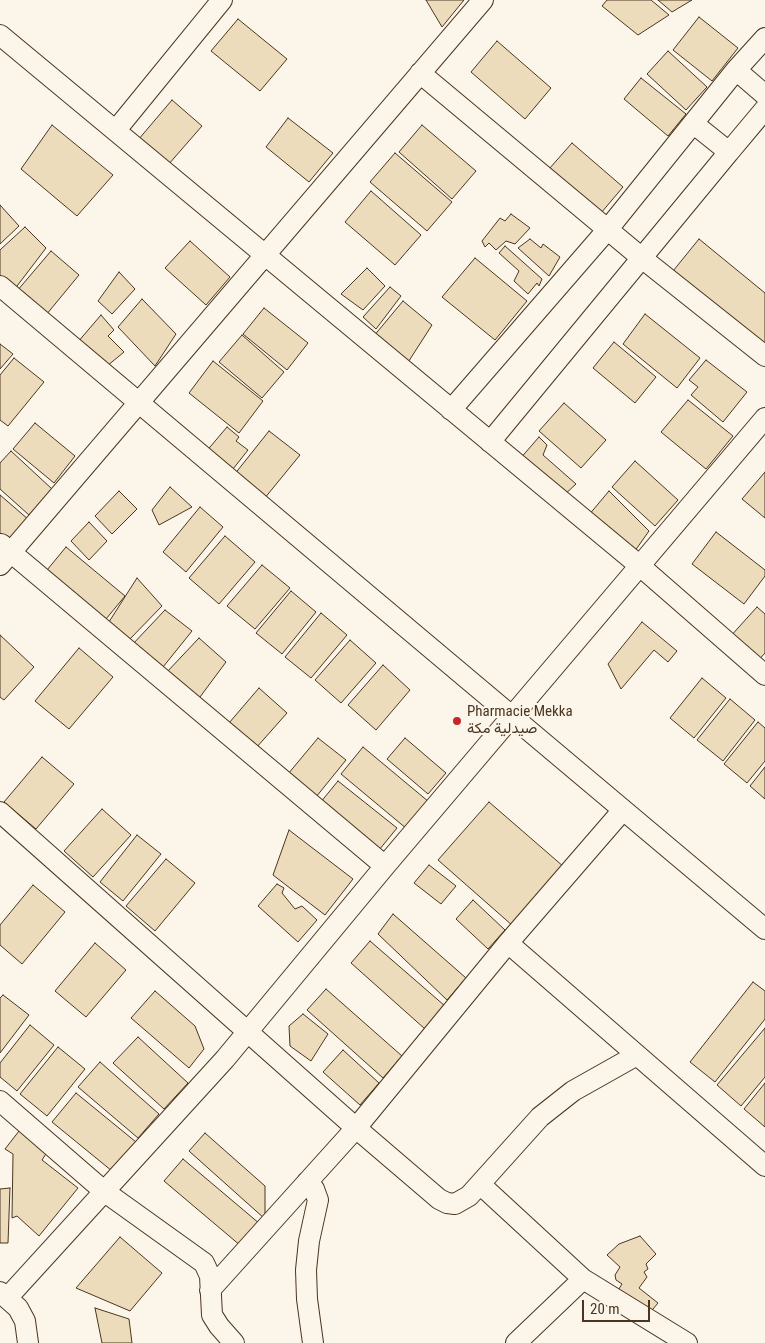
<!DOCTYPE html>
<html>
<head>
<meta charset="utf-8">
<style>
	body { margin:0 }
	#map { position:relative; width:765px; height:1343px; overflow:hidden; background:#fbf6e9; font-family:"Roboto Condensed",sans-serif }
	canvas { display:block }
	.scale { position:absolute; left:582px; top:1300px; width:68px; height:22px; box-sizing:border-box; border:2px solid #4a3520; border-top:0; padding-left:6px; font-size:15px; line-height:18px; white-space:nowrap; color:#4a3520; -webkit-text-stroke:4px #fbf6e9; paint-order:stroke }
</style>
</head>
<body>
<div id="map">
<canvas width="765" height="1343"></canvas>
<div class="scale">20 m</div>
</div>
<script>
const ctx = document.querySelector('canvas').getContext('2d');
ctx.lineJoin = 'round';
function fillPath(path, color) {
  ctx.fillStyle = color;
  ctx.fill(path, 'evenodd');
}
function toPath(rows) {
  const path = new Path2D();
  for (const r of rows) {
    path.moveTo(r[0], r[1]);
    for (let i = 2; i < r.length; i += 2) path.lineTo(r[i], r[i + 1]);
  }
  return path;
}
function strokePath(path, color, width, dash) {
  ctx.strokeStyle = color;
  ctx.lineWidth = width;
  ctx.lineCap = dash ? 'butt' : 'round';
  ctx.setLineDash(dash || []);
  ctx.stroke(path);
}
function label(font, color, halo, rows, align = 'center') {
  ctx.font = font + ' "Roboto Condensed",Vazirmatn,sans-serif';
  ctx.lineWidth = 4;
  ctx.setLineDash([]);
  ctx.textBaseline = 'middle';
  ctx.strokeStyle = halo;
  ctx.fillStyle = color;
  for (const [text, x, y, turn = 0] of rows) {
    ctx.save();
    ctx.translate(x, y);
    ctx.rotate((+turn || 0) * Math.PI / 180);
    ctx.textAlign = isNaN(turn) ? turn : align;
    if (halo) ctx.strokeText(text, 0, 0);
    ctx.fillText(text, 0, 0);
    ctx.restore();
  }
}
const building = toPath([
	[426,0,464,0,442,27,426,0],
	[607,0,651,0,669,15,638,35,602,6,607,0],
	[658,0,692,0,672,12,658,0],
	[699,17,738,48,712,81,673,50,699,17],
	[238,19,287,59,260,91,211,51,238,19],
	[497,41,551,88,525,119,471,72,497,41],
	[668,51,707,87,686,110,647,74,668,51],
	[641,78,686,114,668,136,624,99,641,78],
	[172,100,202,126,168,165,138,140,172,100],
	[288,118,333,153,309,182,266,147,288,118],
	[52,125,113,175,77,216,21,169,52,125],
	[422,125,476,171,452,199,399,152,422,125],
	[572,143,623,187,601,213,549,169,572,143],
	[395,153,452,202,427,231,370,182,395,153],
	[371,191,421,235,395,265,345,222,371,191],
	[0,205,19,226,0,244,0,205],
	[511,214,530,228,515,244,506,241,496,250,489,243,485,247,482,241,500,218,505,221,511,214],
	[25,227,46,248,14,290,0,278,0,250,25,227],
	[530,239,541,248,543,244,560,257,549,276,518,248,530,239],
	[699,239,765,293,765,345,673,271,699,239],
	[190,241,230,277,206,305,165,268,190,241],
	[505,246,542,279,539,286,537,283,528,294,514,281,519,271,499,253,505,246],
	[51,251,79,275,46,315,17,291,51,251],
	[475,258,527,301,495,340,442,297,475,258],
	[367,268,385,286,363,310,341,294,367,268],
	[119,272,135,289,112,314,98,301,119,272],
	[390,287,401,296,376,329,363,317,390,287],
	[142,299,176,334,155,366,118,327,142,299],
	[403,301,432,325,405,367,373,337,403,301],
	[264,308,308,343,287,370,243,334,264,308],
	[645,314,700,358,677,388,623,344,645,314],
	[101,315,114,330,108,336,124,352,107,366,77,343,101,315],
	[242,335,284,372,262,398,219,362,242,335],
	[614,342,656,377,635,403,593,368,614,342],
	[0,344,13,354,0,369,0,344],
	[14,358,44,382,8,426,0,420,0,375,14,358],
	[706,360,747,392,723,422,691,395,698,387,689,380,706,360],
	[213,361,263,401,239,433,189,393,213,361],
	[688,400,733,436,706,469,661,432,688,400],
	[564,403,606,440,581,468,539,431,564,403],
	[35,423,75,456,54,483,13,449,35,423],
	[227,427,239,437,236,441,248,450,233,469,205,453,227,427],
	[269,431,300,455,264,499,234,475,269,431],
	[539,437,547,445,543,455,576,484,562,497,519,460,539,437],
	[11,451,52,489,29,515,0,489,0,463,11,451],
	[635,461,678,500,655,526,612,487,635,461],
	[765,472,765,518,742,499,765,472],
	[170,487,192,507,159,525,152,510,170,487],
	[119,491,137,509,112,534,95,516,119,491],
	[609,491,649,531,632,555,588,516,609,491],
	[0,495,29,520,8,545,0,538,0,495],
	[200,507,223,527,186,572,163,552,200,507],
	[89,522,107,541,89,560,71,541,89,522],
	[716,532,765,570,765,576,744,604,692,564,716,532],
	[225,536,255,562,219,604,189,578,225,536],
	[66,547,125,596,106,619,47,570,66,547],
	[262,565,290,588,255,629,227,606,262,565],
	[137,578,162,606,128,641,107,625,137,578],
	[291,591,316,612,282,654,256,633,291,591],
	[757,607,765,614,765,653,756,663,729,638,757,607],
	[165,610,192,631,163,667,131,646,165,610],
	[321,613,347,635,311,678,285,657,321,613],
	[642,622,677,651,668,662,654,650,621,689,608,664,642,622],
	[0,635,34,667,4,700,0,697,0,635],
	[199,638,226,662,197,701,166,673,199,638],
	[350,640,376,663,341,703,315,680,350,640],
	[79,648,113,677,69,729,35,701,79,648],
	[383,665,410,690,376,730,348,705,383,665],
	[702,678,726,698,694,738,670,718,702,678],
	[259,688,287,713,256,748,229,723,259,688],
	[730,699,755,720,723,761,697,740,730,699],
	[758,722,765,728,765,761,747,783,724,764,758,722],
	[318,738,346,760,316,797,288,774,318,738],
	[405,738,446,773,428,794,387,759,405,738],
	[363,747,429,802,407,829,341,774,363,747],
	[42,757,74,784,36,829,4,802,42,757],
	[765,767,765,799,750,786,765,767],
	[338,781,397,828,379,850,320,803,338,781],
	[489,802,564,867,513,926,438,860,489,802],
	[102,809,131,835,93,877,64,851,102,809],
	[289,830,353,879,325,915,273,875,289,830],
	[137,835,161,854,123,901,100,882,137,835],
	[166,859,195,883,155,931,126,906,166,859],
	[429,865,456,886,441,904,414,883,429,865],
	[277,884,284,888,282,893,295,909,302,906,317,920,298,942,258,906,277,884],
	[33,885,65,912,22,964,0,945,0,925,33,885],
	[473,900,505,930,488,949,456,919,473,900],
	[393,914,466,978,447,1000,378,934,393,914],
	[370,941,445,1006,425,1029,351,963,370,941],
	[95,943,126,970,86,1017,55,991,95,943],
	[753,982,765,991,765,1019,715,1082,690,1062,753,982],
	[326,989,402,1056,383,1078,307,1010,326,989],
	[155,991,195,1026,204,1049,189,1068,131,1018,155,991],
	[3,995,29,1015,0,1053,0,998,3,995],
	[303,1014,328,1034,311,1061,290,1046,289,1026,303,1014],
	[30,1025,54,1045,17,1091,0,1077,0,1063,30,1025],
	[765,1028,765,1077,741,1106,717,1085,765,1028],
	[138,1037,188,1083,164,1109,113,1063,138,1037],
	[58,1047,85,1069,47,1116,20,1094,58,1047],
	[343,1050,379,1083,360,1105,323,1072,343,1050],
	[100,1062,159,1114,138,1138,78,1087,100,1062],
	[765,1083,765,1127,744,1109,765,1083],
	[76,1093,136,1142,112,1171,52,1122,76,1093],
	[23,1126,49,1149,42,1160,78,1188,39,1236,17,1216,12,1218,13,1154,5,1149,23,1126],
	[205,1133,265,1186,265,1219,189,1151,205,1133],
	[183,1159,260,1224,241,1246,164,1181,183,1159],
	[10,1188,8,1243,0,1243,0,1189,10,1188],
	[640,1236,656,1254,646,1264,648,1269,644,1272,647,1277,639,1288,658,1303,648,1315,617,1292,622,1284,616,1280,615,1275,620,1267,607,1255,619,1244,640,1236],
	[120,1237,162,1273,130,1311,76,1288,120,1237],
	[95,1308,129,1319,132,1343,102,1343,95,1308]
]);
fillPath(building, '#ecdcbc');
strokePath(building, '#4a3520', 1);
const street = toPath([
	[0,35,640,566,765,675],
	[736,70,765,95],
	[420,73,643,259,765,356],
	[116,130,222,0],
	[729,152,765,109],
	[0,286,765,929],
	[451,410,608,229,736,70,765,38],
	[490,442,729,152,694,124],
	[1,544,385,866],
	[0,565,483,0],
	[0,812,356,1128,439,1199,447,1203,455,1204,469,1196,540,1117,573,1091,637,1055],
	[508,943,765,1166],
	[0,1101,105,1192,204,1263,210,1276,212,1315,219,1326,234,1343],
	[307,1182,314,1189,318,1200,309,1241,306,1270,307,1299,313,1343],
	[481,1185,583,1279,687,1343],
	[210,1290,356,1128,508,943,623,810],
	[0,1292,18,1308,25,1321,28,1343],
	[8,1297,225,1059,385,866,765,418],
	[516,1343,583,1279]
]);
strokePath(street, '#4a3520', 22);
strokePath(street, '#fbf6e9', 20);
for (const [x, y, r, color] of [
	[457,721,5,"#c62828"]
]) {
  const dot = new Path2D();
  dot.arc(x, y, r, 0, 2 * Math.PI);
  ctx.fillStyle = color;
  ctx.fill(dot);
  strokePath(dot, '#fbf6e9', 2);
}
label('15px', '#4a3520', '#fbf6e9', [
	["Pharmacie Mekka",467,712],
	["صيدلية مكة",467,729]
], 'left');
</script>
</body>
</html>
